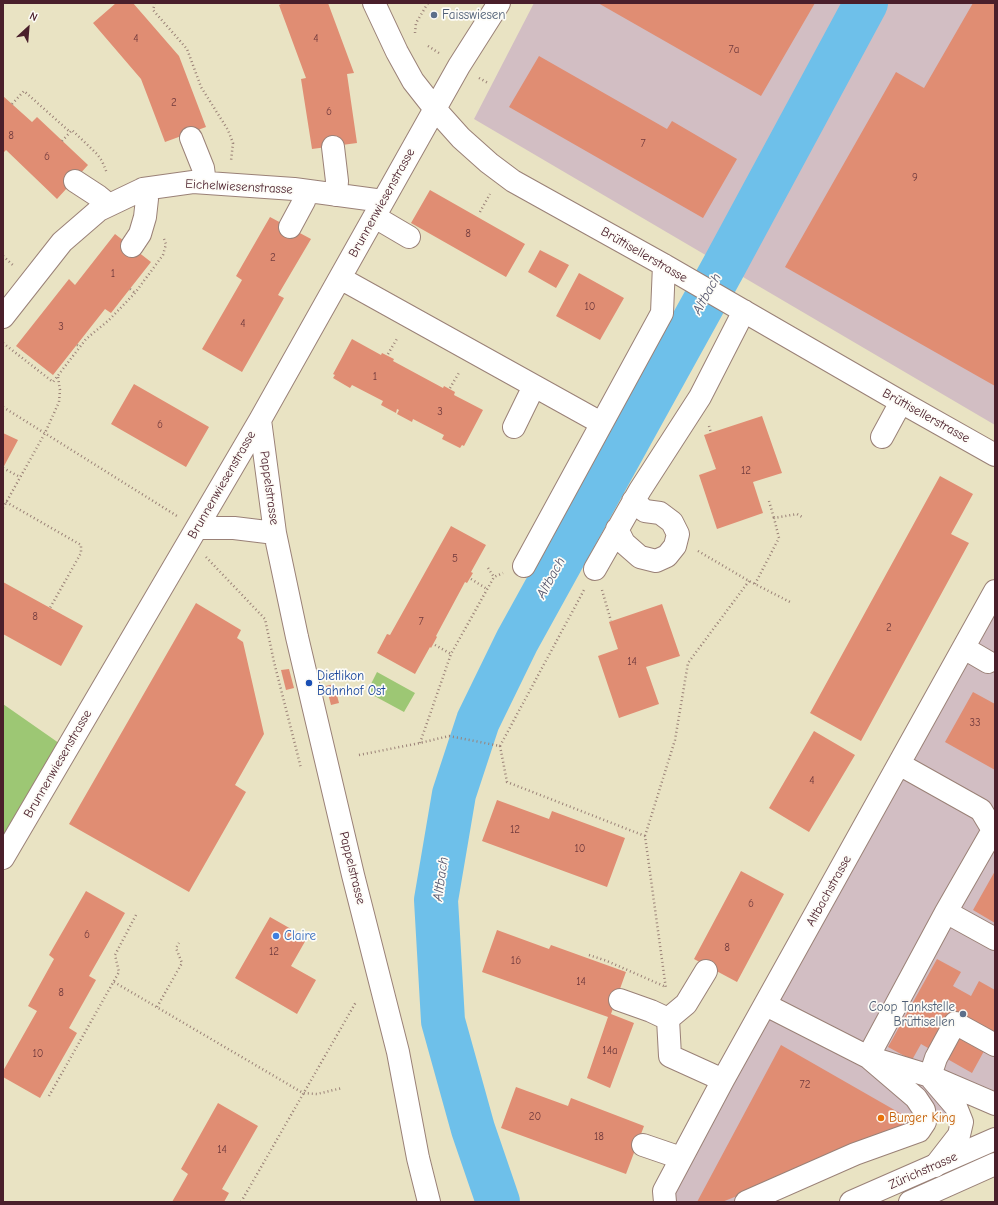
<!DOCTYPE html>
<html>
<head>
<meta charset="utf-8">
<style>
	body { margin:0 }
	#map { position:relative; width:998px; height:1205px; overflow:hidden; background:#e9e3c3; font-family:"Comic Neue",sans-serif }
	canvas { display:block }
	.frame { position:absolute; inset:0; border:4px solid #4a1f2b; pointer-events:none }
	.north { position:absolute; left:8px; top:8px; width:40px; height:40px; -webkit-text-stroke:3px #fdfcf7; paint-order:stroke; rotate:26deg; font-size:11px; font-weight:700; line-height:16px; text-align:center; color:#4a1f2b }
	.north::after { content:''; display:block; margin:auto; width:14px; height:18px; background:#4a1f2b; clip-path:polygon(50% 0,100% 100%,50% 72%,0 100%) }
</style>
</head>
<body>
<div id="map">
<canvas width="998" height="1205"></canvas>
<div class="frame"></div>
<div class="north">N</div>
</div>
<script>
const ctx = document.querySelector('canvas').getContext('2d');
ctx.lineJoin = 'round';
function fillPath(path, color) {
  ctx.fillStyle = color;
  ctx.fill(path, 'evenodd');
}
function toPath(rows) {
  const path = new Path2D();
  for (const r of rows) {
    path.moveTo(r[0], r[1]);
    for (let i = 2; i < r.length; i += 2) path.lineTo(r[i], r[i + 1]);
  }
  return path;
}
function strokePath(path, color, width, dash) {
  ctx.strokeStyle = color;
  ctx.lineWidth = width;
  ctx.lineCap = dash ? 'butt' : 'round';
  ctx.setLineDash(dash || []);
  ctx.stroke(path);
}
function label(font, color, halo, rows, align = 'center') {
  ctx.font = font + ' "Comic Neue",sans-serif';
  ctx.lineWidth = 3.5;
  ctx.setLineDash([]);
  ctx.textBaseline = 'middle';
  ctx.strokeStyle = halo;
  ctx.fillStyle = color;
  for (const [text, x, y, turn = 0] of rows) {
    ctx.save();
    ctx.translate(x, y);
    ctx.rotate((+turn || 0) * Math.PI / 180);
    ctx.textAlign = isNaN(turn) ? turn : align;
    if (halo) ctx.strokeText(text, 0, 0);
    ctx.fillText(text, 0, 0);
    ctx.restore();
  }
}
fillPath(toPath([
	[534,3,995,3,995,425,474,119],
	[995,591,995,1095,909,1128,773,1202,657,1202]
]), '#d2bec3');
fillPath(toPath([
	[377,672,415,693,404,712,367,692],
	[3,704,66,748,3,858]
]), '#9dc774');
strokePath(toPath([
	[498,1202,473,1129,443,1021,436,900,454,794,478,721,517,641,723,268,866,3]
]), '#6ec0ea', 44);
fillPath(toPath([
	[116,3,133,3,179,56,206,127,165,142,141,79,93,23],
	[283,3,328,3,354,73,347,74,357,143,312,149,301,79,306,78,279,5],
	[598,3,815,3,761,96],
	[973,3,995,3,995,386,785,267,896,72,924,88],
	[539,56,667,129,672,121,737,159,703,218,509,107],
	[3,96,32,122,37,117,88,165,57,199,6,150,3,153],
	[430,190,525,244,506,277,411,223],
	[270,217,311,239,278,295,284,298,242,372,202,349,242,280,236,276],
	[115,234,151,262,111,313,105,309,53,375,16,346,69,279,75,285],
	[540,250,569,265,556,288,528,272],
	[579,273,624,298,600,340,556,316],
	[352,339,381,355,382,353,394,359,393,361,443,388,444,386,455,392,454,395,483,410,464,446,462,445,460,448,442,439,444,435,413,419,412,422,397,414,399,410,397,409,396,413,381,405,383,401,352,385,350,388,333,378,335,375,333,374],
	[134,384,209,427,186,467,111,424],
	[762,416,782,473,753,482,763,513,717,529,699,475,716,469,704,435],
	[3,433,18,440,3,468],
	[940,476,973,494,951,534,969,543,861,741,810,713],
	[451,526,486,545,471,572,473,573,467,583,465,582,436,636,437,637,431,648,430,647,415,674,377,653,387,634,390,635],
	[3,582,83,626,61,666,3,634],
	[196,603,241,630,237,638,243,642,264,734,235,785,246,792,189,892,69,824],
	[662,604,680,656,646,667,659,704,619,718,598,656,618,649,609,622],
	[289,669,294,688,286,690,281,670],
	[334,684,339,703,331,705,326,686],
	[973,692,995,704,995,770,945,742],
	[814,731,855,755,809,832,769,808],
	[497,800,549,819,552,811,625,838,607,887,482,841],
	[741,871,784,894,737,982,694,959],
	[995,871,995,923,973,910],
	[86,891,125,913,89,976,96,980,69,1028,77,1033,40,1098,3,1077,3,1071,37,1011,28,1006,54,959,49,955],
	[270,917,307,938,291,966,316,980,297,1014,235,978],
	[497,930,549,949,551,945,626,972,611,1014,634,1023,610,1088,587,1078,608,1017,482,972],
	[937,959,961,972,953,986,971,996,979,981,995,990,995,1031,972,1073,921,1044,912,1060,888,1047],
	[781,1045,919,1124,722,1202,697,1202],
	[516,1087,568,1106,571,1098,644,1126,626,1174,501,1128],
	[218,1103,258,1126,222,1189,229,1193,224,1202,172,1202,188,1174,181,1169]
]), '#e08d73');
const minor = toPath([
	[374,3,397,52,413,81,435,109,461,138,489,163,513,181,664,265,901,402,995,455],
	[191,138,203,168,205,183],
	[333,147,337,181,336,195],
	[75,181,98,196,109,205],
	[375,217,409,237],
	[290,227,304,201,307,191],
	[132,246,140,234,145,217,147,199,143,189],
	[340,278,601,423],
	[3,317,62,242,99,210,143,189,193,182,294,189,383,201],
	[260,420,275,533,297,637,353,875,398,1052,418,1158,429,1202],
	[514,427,534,386],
	[882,437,901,402],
	[197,528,234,528,275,533],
	[617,529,624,543,640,557,656,561,667,556,675,546,678,534,672,522,660,513,645,511,633,501],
	[524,566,662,313,664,265],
	[595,569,640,490,700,397,744,311],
	[964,648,988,662],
	[3,858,260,420,459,66,499,3],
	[946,912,995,939],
	[620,1000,651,1011,668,1019],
	[766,1005,868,1057,930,1076,995,1104],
	[668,1019,670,1056,723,1080],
	[668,1019,686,1004,706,971],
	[930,1076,936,1058,955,1023,995,1045],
	[932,1079,956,1107,962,1122,959,1135,935,1166],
	[643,1145,681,1158],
	[665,1202,664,1191,723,1080,995,591],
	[746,1202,855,1154,919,1131,925,1122,924,1110,916,1098,868,1057,946,912,993,830,981,810,899,764]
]);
const major = toPath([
	[851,1202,995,1139],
	[910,1202,995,1164]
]);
strokePath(minor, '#9a8177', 24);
strokePath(major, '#9a8177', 24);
strokePath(toPath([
	[155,3,153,10,187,49,201,87,228,130,233,143,231,161],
	[415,33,416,23,428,3],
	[428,46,439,53],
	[479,78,488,83],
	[12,104,24,91,70,132],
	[62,141,72,130,97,154,102,161,107,173],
	[480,212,490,194],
	[3,256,14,266],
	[130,289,135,293],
	[3,343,53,382,86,339,109,320,135,293,163,255,166,244,164,239],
	[77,345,80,347],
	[388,354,398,337],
	[450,388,460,371],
	[3,407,177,516],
	[709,426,711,433],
	[3,468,20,477],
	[769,501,774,518],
	[6,502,81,545,81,553,50,608],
	[3,508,45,433,59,402,60,390,58,377],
	[698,551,749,581,792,603],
	[206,557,265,619,274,662,301,768],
	[488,568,494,577],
	[471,579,487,589],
	[755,584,779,538,774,518,797,514,804,518],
	[602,590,611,621],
	[435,645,451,654],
	[420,743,451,654,494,577,503,573],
	[500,746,507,782,645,836,666,989],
	[359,755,420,743,449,736,500,746,584,590],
	[645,836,675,740,688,663,749,581],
	[589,955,607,961,666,987],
	[114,982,303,1093,317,1094,342,1088],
	[157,1007,182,963,176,948,179,943],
	[49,1096,119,972,115,955,136,915],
	[241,1202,356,1002]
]), '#9a8177', 2.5, [1, 3]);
strokePath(minor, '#fff', 22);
strokePath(major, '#fff', 22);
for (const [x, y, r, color] of [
	[434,15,4,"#5c6f8a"],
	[309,683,4,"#1a4fb4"],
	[276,936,4,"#3f7fe0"],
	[963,1014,4,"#5c6f8a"],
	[881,1118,4,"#e8710a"]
]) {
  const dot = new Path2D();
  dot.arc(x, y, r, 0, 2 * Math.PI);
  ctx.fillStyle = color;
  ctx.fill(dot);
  strokePath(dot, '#fdfcf7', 1.5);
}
label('11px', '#703a3d', null, [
	["4",136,39],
	["4",316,39],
	["7a",734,50],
	["2",174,103],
	["6",329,112],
	["8",11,136],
	["7",643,144],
	["6",47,157],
	["9",915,178],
	["8",468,234],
	["2",273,258],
	["1",113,274],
	["10",590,307],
	["4",243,324],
	["3",61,327],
	["1",375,377],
	["3",440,412],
	["6",160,425],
	["12",746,471],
	["5",455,559],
	["8",35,617],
	["7",421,622],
	["2",889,628],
	["14",632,662],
	["33",975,723],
	["4",812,781],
	["12",515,830],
	["10",580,849],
	["6",751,904],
	["6",87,935],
	["8",727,948],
	["12",274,952],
	["16",516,961],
	["14",581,982],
	["8",61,993],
	["14a",610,1051],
	["10",38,1054],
	["72",805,1085],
	["20",535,1117],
	["18",599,1137],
	["14",222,1150]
]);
label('13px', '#4e5e75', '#fdfcf7', [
	["Faisswiesen",442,15],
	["Coop Tankstelle",955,1007,"right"],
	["Brüttisellen",955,1022,"right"]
], 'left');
label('13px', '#4a1f2b', '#fdfcf7', [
	["Eichelwiesenstrasse",239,187,3],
	["Brunnenwiesenstrasse",382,203,-61],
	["Brüttisellerstrasse",644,255,30],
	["Brüttisellerstrasse",926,416,29],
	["Brunnenwiesenstrasse",222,485,-60],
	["Pappelstrasse",269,488,82],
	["Brunnenwiesenstrasse",58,764,-60],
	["Pappelstrasse",352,868,76],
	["Altbachstrasse",829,891,-61],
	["Zürichstrasse",923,1171,-24]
]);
label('13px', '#164399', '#fdfcf7', [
	["Dietlikon",317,676],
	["Bahnhof Ost",317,691]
], 'left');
label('13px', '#366cbe', '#fdfcf7', [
	["Claire",284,936]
], 'left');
label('13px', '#c56008', '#fdfcf7', [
	["Burger King",889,1118]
], 'left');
label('italic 14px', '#57576e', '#fdfcf7', [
	["Altbach",707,294,-61],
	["Altbach",551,578,-61],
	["Altbach",441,879,-82]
]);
</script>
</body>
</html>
